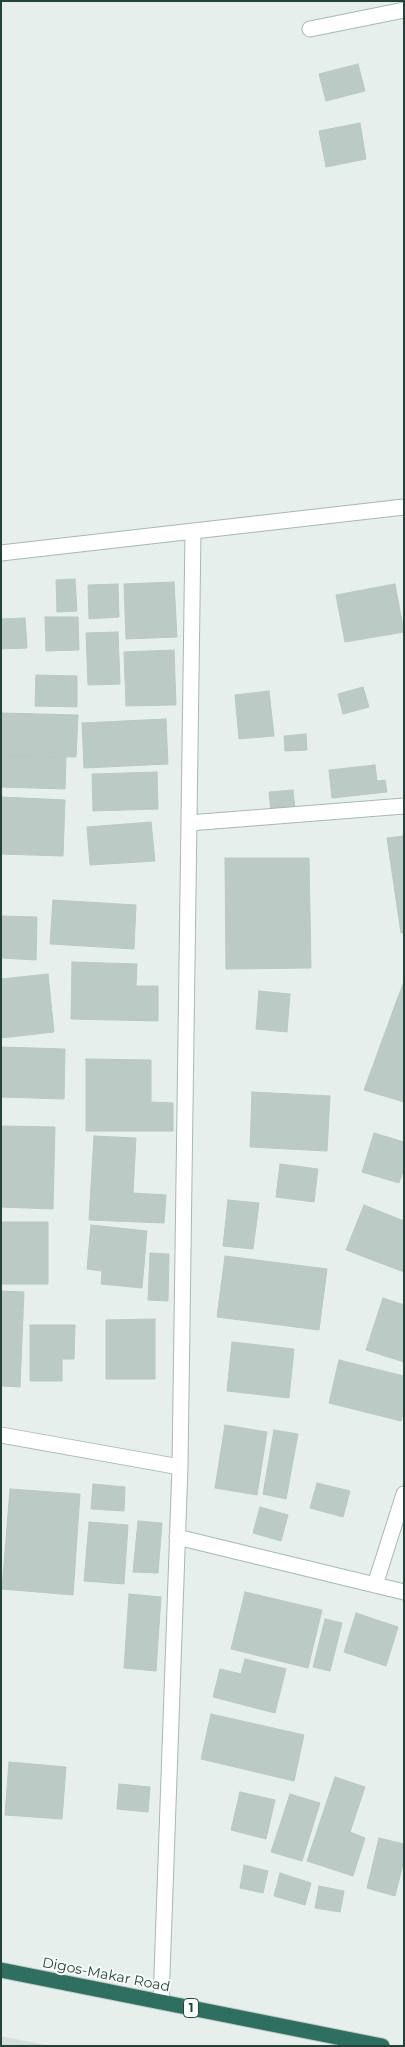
<!DOCTYPE html>
<html>
<head>
<meta charset="utf-8">
<style>
	body { margin:0 }
	#map { position:relative; width:405px; height:2047px; overflow:hidden; background:#e6efeb; font-family:Montserrat,sans-serif }
	canvas { display:block }
	.frame { position:absolute; inset:0; border:2px solid #24423a; pointer-events:none }
</style>
</head>
<body>
<div id="map">
<canvas width="405" height="2047"></canvas>
<div class="frame"></div>
</div>
<script>
const ctx = document.querySelector('canvas').getContext('2d');
ctx.lineJoin = 'round';
function fillPath(path, color) {
  ctx.fillStyle = color;
  ctx.fill(path, 'evenodd');
}
function toPath(rows) {
  const path = new Path2D();
  for (const r of rows) {
    path.moveTo(r[0], r[1]);
    for (let i = 2; i < r.length; i += 2) path.lineTo(r[i], r[i + 1]);
  }
  return path;
}
function strokePath(path, color, width, dash) {
  ctx.strokeStyle = color;
  ctx.lineWidth = width;
  ctx.lineCap = dash ? 'butt' : 'round';
  ctx.setLineDash(dash || []);
  ctx.stroke(path);
}
function label(font, color, halo, rows, align = 'center') {
  ctx.font = font + ' Montserrat,sans-serif';
  ctx.lineWidth = 4;
  ctx.setLineDash([]);
  ctx.textBaseline = 'middle';
  ctx.strokeStyle = halo;
  ctx.fillStyle = color;
  for (const [text, x, y, turn = 0] of rows) {
    ctx.save();
    ctx.translate(x, y);
    ctx.rotate((+turn || 0) * Math.PI / 180);
    ctx.textAlign = isNaN(turn) ? turn : align;
    if (halo) ctx.strokeText(text, 0, 0);
    ctx.fillText(text, 0, 0);
    ctx.restore();
  }
}
fillPath(toPath([
	[1,2036,30,2042,51,2046,1,2046]
]), '#d4dfda');
const building = toPath([
	[358,64,365,91,326,101,319,74,358,64],
	[360,123,366,159,326,167,319,131,360,123],
	[75,579,77,611,57,612,56,580,75,579],
	[174,582,177,637,126,639,124,584,174,582],
	[118,584,119,617,89,619,88,585,118,584],
	[395,584,404,632,345,642,336,595,395,584],
	[45,617,78,617,79,650,46,651,45,617],
	[25,618,27,648,1,649,1,619,25,618],
	[118,632,120,684,88,685,86,633,118,632],
	[174,650,176,705,126,706,124,652,174,650],
	[36,675,77,676,77,707,35,706,36,675],
	[363,687,369,707,343,714,338,694,363,687],
	[269,691,274,736,239,739,235,695,269,691],
	[1,713,78,715,76,757,1,756,1,713],
	[166,719,168,764,84,768,82,723,166,719],
	[306,734,307,750,285,751,284,736,306,734],
	[1,756,66,757,65,789,1,787,1,756],
	[375,765,377,781,385,780,387,792,332,798,329,770,375,765],
	[157,772,158,809,93,811,92,774,157,772],
	[293,790,295,810,271,813,269,792,293,790],
	[1,797,65,800,63,856,1,854,1,797],
	[151,822,155,861,90,865,87,827,151,822],
	[404,836,404,933,401,933,387,838,404,836],
	[225,858,309,858,311,968,226,969,225,858],
	[53,900,136,905,134,949,50,944,53,900],
	[1,916,37,917,36,960,1,958,1,916],
	[72,962,137,964,136,986,158,986,158,1021,71,1019,72,962],
	[48,974,54,1032,1,1038,1,979,48,974],
	[404,981,404,1102,364,1090,404,981],
	[259,991,290,994,287,1032,256,1029,259,991],
	[1,1047,65,1049,64,1099,1,1097,1,1047],
	[86,1059,151,1060,151,1102,173,1103,173,1131,86,1131,86,1059],
	[252,1092,330,1096,327,1151,250,1147,252,1092],
	[1,1126,55,1127,53,1209,1,1207,1,1126],
	[374,1133,404,1142,404,1169,399,1183,362,1172,374,1133],
	[94,1136,136,1138,133,1193,166,1195,164,1223,89,1220,94,1136],
	[280,1164,318,1169,314,1202,276,1197,280,1164],
	[228,1200,259,1203,253,1249,223,1246,228,1200],
	[364,1205,404,1221,404,1272,346,1250,364,1205],
	[1,1222,48,1222,48,1284,1,1284,1,1222],
	[91,1225,147,1231,142,1288,101,1284,102,1271,87,1269,91,1225],
	[150,1253,169,1254,168,1301,148,1300,150,1253],
	[225,1256,327,1269,319,1330,217,1317,225,1256],
	[1,1291,24,1292,20,1387,1,1386,1,1291],
	[383,1298,404,1305,404,1362,366,1350,383,1298],
	[155,1319,155,1379,106,1379,106,1320,155,1319],
	[30,1325,75,1325,74,1359,62,1359,62,1381,30,1381,30,1325],
	[232,1342,294,1349,289,1398,227,1391,232,1342],
	[339,1360,404,1376,404,1409,401,1421,329,1403,339,1360],
	[225,1425,267,1432,257,1495,215,1488,225,1425],
	[274,1430,298,1434,286,1499,263,1494,274,1430],
	[317,1483,350,1491,343,1517,310,1508,317,1483],
	[93,1484,125,1487,124,1511,91,1509,93,1484],
	[10,1489,80,1494,73,1595,2,1589,10,1489],
	[260,1507,288,1515,281,1541,253,1533,260,1507],
	[138,1521,162,1523,158,1573,133,1572,138,1521],
	[89,1522,128,1525,124,1584,84,1581,89,1522],
	[245,1592,322,1610,308,1668,231,1649,245,1592],
	[129,1594,161,1597,156,1671,124,1668,129,1594],
	[356,1613,398,1627,386,1666,344,1652,356,1613],
	[325,1619,342,1623,330,1671,313,1667,325,1619],
	[245,1659,286,1669,275,1713,213,1697,220,1669,241,1674,245,1659],
	[211,1714,304,1735,294,1781,201,1759,211,1714],
	[9,1762,66,1767,62,1819,5,1815,9,1762],
	[335,1777,365,1787,350,1832,365,1838,353,1876,307,1861,335,1777],
	[119,1784,150,1787,148,1812,117,1809,119,1784],
	[240,1792,275,1800,266,1839,231,1830,240,1792],
	[290,1794,320,1803,302,1861,271,1852,290,1794],
	[379,1838,404,1844,404,1860,395,1896,367,1888,379,1838],
	[244,1865,268,1871,263,1893,240,1888,244,1865],
	[280,1873,311,1883,305,1905,274,1896,280,1873],
	[319,1886,344,1891,340,1912,315,1908,319,1886]
]);
fillPath(building, '#bbcac4');
strokePath(building, '#b8c9c2', 1);
const minor = toPath([
	[310,29,404,10],
	[1,553,404,507],
	[189,823,404,806],
	[1,1435,180,1467],
	[177,1537,404,1592],
	[375,1585,404,1494],
	[161,2002,180,1467,193,532]
]);
const highway = toPath([
	[1,1970,382,2046]
]);
strokePath(minor, '#a8b8b2', 17);
strokePath(highway, '#c2cac8', 17);
strokePath(minor, '#fff', 15);
strokePath(highway, '#2f6f62', 15);
for (const [x, y, w] of [
	[191,2008,15]
]) {
  const box = new Path2D();
  box.roundRect(x - w / 2, y - 9.5, w, 19, 4);
  ctx.fillStyle = '#f7fbf9';
  ctx.fill(box);
  strokePath(box, '#24423a', 1);
}
label('bold 12px', '#24423a', null, [
	["1",191,2008]
]);
label('14px', '#24423a', '#f7fbf9', [
	["Digos-Makar Road",106,1975,11]
]);
</script>
</body>
</html>
